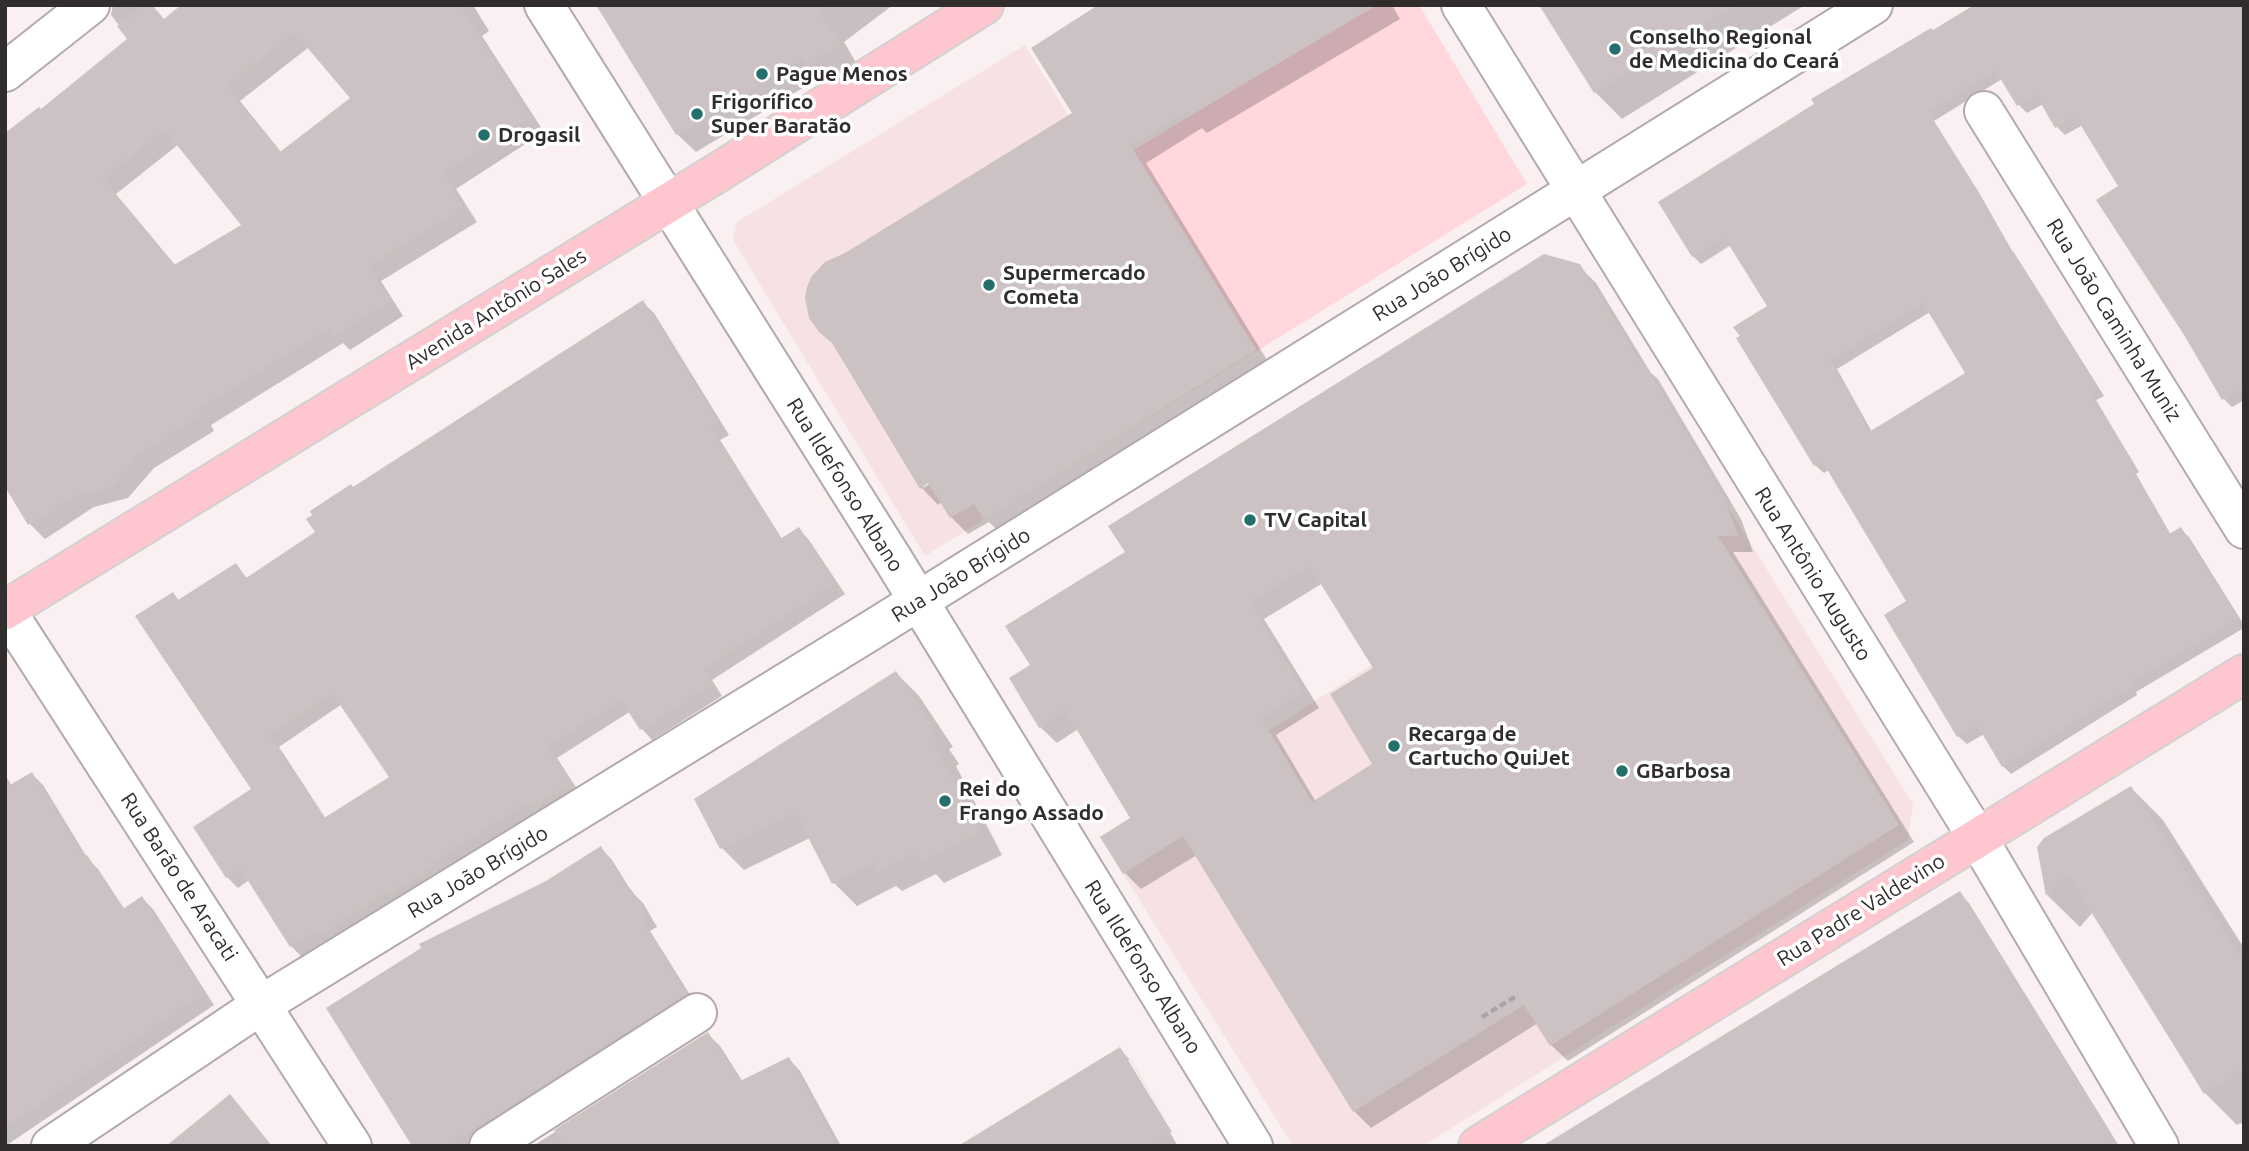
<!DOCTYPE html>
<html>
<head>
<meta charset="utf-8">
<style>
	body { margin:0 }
	#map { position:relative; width:2249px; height:1151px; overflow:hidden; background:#fbf0f1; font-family:Ubuntu,sans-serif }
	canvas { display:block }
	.frame { position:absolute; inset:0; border:7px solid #312d2d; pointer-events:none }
</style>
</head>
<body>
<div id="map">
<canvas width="2249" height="1151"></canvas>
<div class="frame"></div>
</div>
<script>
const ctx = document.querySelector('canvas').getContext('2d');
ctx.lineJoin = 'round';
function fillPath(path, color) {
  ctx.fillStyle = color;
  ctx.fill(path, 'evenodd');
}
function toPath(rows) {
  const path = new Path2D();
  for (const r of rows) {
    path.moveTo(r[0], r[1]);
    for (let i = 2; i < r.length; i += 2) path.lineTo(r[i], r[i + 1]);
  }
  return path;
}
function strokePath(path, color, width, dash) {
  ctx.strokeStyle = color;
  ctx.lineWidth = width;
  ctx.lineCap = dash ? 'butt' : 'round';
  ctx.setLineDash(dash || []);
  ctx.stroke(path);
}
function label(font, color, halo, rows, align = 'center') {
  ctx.font = font + ' Ubuntu,sans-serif';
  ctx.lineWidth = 7;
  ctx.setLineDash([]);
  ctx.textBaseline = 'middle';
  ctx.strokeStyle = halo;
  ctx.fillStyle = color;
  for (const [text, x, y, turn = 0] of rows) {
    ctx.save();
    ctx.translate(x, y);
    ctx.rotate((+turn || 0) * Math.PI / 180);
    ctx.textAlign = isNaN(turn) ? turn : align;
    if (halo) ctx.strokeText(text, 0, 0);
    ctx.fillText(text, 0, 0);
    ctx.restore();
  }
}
fillPath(toPath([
	[1025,45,1102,170,1134,150,1257,351,925,556,733,240,737,222],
	[1713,483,1913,804,1908,840,1423,1146,1293,1146,1100,837,1389,654]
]), '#f6e2e4');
fillPath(toPath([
	[1372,5,1419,5,1527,184,1257,351,1134,150]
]), '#ffd7dc');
fillPath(toPath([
	[113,5,152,5,165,21,184,5,473,5,489,31,482,36,544,132,456,189,477,222,381,281,403,316,350,350,343,343,211,425,214,431,154,468,128,498,94,507,45,539,30,524,5,483,42,111,130,39,111,15],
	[309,47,352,98,282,153,240,101],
	[179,144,244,226,176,266,116,194],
	[598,5,893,5,844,42,857,64,827,82,821,77,696,152,677,134],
	[1132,5,1392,5,1400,19,1207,133,1202,128,1146,163,1272,368,1003,536,989,522,968,534,951,517,942,502,938,505,921,487,846,255,1074,114],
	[937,480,923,488,923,484],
	[1541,5,1805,5,1622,119,1595,92],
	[2244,5,2244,400,2232,407,2224,399,2120,186,2083,125,2065,135,2057,127,2043,104,2027,113,2019,105,2002,79,1934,121,1978,191,2015,256,2020,262,2104,396,2096,400,2139,472,2136,474,2171,535,2180,529,2189,537,2244,625,2244,628,2136,692,2137,695,2011,774,2003,766,1984,734,1967,744,1958,736,1909,602,1829,470,1824,473,1815,465,1769,307,1731,245,1701,264,1693,256,1933,32],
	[1930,312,1968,374,1872,432,1837,369],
	[1579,266,1596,283,1651,373,1658,379,1741,519,1753,552,1733,552,1914,842,1568,1061,1551,1045,1538,1023,1371,1128,1354,1111,1197,855,1141,889,1125,873,1132,818,1078,729,1057,743,1040,727,1033,666,1127,553],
	[1323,583,1376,669,1375,765,1316,802,1276,735,1319,708,1264,619],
	[643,303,654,313,729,435,720,440,782,539,799,529,809,540,845,594,712,680,722,696,652,740,642,729,631,711,557,758,581,795,329,946,325,941,302,957,291,946,249,880,238,888,227,877,253,789,173,594,180,601,236,566,248,579,318,533,353,489],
	[342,704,392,777,326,819,279,747],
	[896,673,919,696,953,747,949,749,959,764,956,766,1002,855,944,883,936,874,902,891,896,886,857,906,834,883,810,838,744,870,722,848],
	[32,774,43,785,88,859,98,869,125,910,142,898,153,909,214,1005,7,1145,5,775,12,786],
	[2131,788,2163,820,2244,948,2244,1127,2241,1123,2237,1125,2205,1093,2093,912,2080,927,2048,896,2038,847],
	[601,848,612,860,632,892,643,903,657,927,650,931,697,1006,483,1146,416,1146,547,882],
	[1960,894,1969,903,2119,1146,1543,1146],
	[708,1034,720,1046,743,1082,789,1059,800,1071,841,1146,533,1146],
	[1120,1049,1131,1061,1183,1146,1130,1060,1126,1060,1178,1146,983,1146]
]), '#0003');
fillPath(toPath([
	[144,5,152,5,164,19,181,5,459,5,531,117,443,173,463,207,368,266,390,300,334,336,329,328,197,410,201,415,140,453,114,484,102,489,79,493,28,525,5,487,5,133,39,107,41,109,127,39,117,26],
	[294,32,350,98,280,152,226,86],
	[164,129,241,225,174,265,103,179],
	[596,5,816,5,840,45,807,65,803,58,676,135],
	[1098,5,1377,5,1188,117,1185,112,1130,145,1256,350,984,520,974,504,950,518,928,483,920,489,832,343,819,332,809,318,805,298,807,287,811,277,825,262,845,253,1072,113,1031,48],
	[1539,5,1734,5,1594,93],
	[1974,5,2244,5,2244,387,2222,400,2184,335,2096,200,2118,186,2075,116,2055,128,2036,95,2017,106,1995,70,1928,112,1971,181,2011,252,2013,251,2097,388,2090,392,2132,463,2129,465,2169,534,2181,527,2238,618,2129,683,2130,687,2002,767,1977,725,1957,737,1884,615,1906,601,1822,461,1814,466,1736,338,1740,336,1733,327,1767,306,1724,237,1692,257,1658,202,1814,104,1811,99,1931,28,1933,30],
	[1923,303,1965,373,1869,432,1830,360],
	[1544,254,1580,264,1640,362,1642,360,1725,500,1738,536,1718,536,1899,825,1550,1046,1524,1005,1353,1112,1183,836,1123,874,1100,837,1130,818,1065,710,1039,728,1009,678,1030,665,1005,626,1125,552,1108,526],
	[1309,565,1373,668,1330,694,1372,764,1312,802,1261,718,1303,691,1249,602],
	[643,300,719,423,711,429,780,539,799,527,835,583,703,669,713,684,640,730,621,700,547,746,572,783,533,807,530,801,430,863,432,867,387,895,386,893,317,936,314,931,290,947,240,868,226,878,193,827,251,789,135,616,173,592,178,600,236,563,246,578,315,532,306,519,312,515,310,511,351,484,353,487],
	[332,693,389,777,324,818,269,735],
	[896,671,931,724,928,725,937,741,934,743,980,832,920,861,915,851,878,870,874,863,832,884,795,812,720,849,694,799],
	[32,772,84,857,87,855,123,909,142,896,204,993,5,1127,5,788],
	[2131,786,2244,964,2244,1068,2204,1094,2067,873,2046,896,2037,847,2044,838],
	[601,846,628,890,631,889,647,915,640,919,687,994,446,1146,412,1146,326,1008,421,948,419,944,546,881],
	[1960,891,2117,1146,1542,1146,1833,968],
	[708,1032,740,1081,789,1057,837,1146,564,1146,554,1130],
	[1120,1047,1172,1132,1150,1146,958,1146],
	[230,1094,272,1146,166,1146]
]), '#cdc2c3');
const minor = toPath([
	[544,5,894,561,1253,1146],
	[1461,5,1977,837,2159,1146],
	[5,72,90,5],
	[1984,111,2244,529],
	[5,609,352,1146],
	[51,1146,261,1005,875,628,1873,5],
	[489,1146,697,1013]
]);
const major = toPath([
	[5,610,717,173,984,5],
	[1478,1146,2244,674]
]);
strokePath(minor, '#b4aaab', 42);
strokePath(major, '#d2d1d1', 42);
strokePath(toPath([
	[1482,1017,1518,995]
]), '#aba3a4', 4.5, [7, 3.5]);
strokePath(minor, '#fff', 38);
strokePath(major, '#fec6ce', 38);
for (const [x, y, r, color] of [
	[1615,49,7,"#246e6b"],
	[762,74,7,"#246e6b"],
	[697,114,7,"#246e6b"],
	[484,135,7,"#246e6b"],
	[989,285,7,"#246e6b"],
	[1250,520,7,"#246e6b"],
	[1394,746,7,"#246e6b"],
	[1622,771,7,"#246e6b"],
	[945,801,7,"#246e6b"]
]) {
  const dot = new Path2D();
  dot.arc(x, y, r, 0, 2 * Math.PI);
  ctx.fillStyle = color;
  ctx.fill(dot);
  strokePath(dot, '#fff', 2.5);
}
label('bold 21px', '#312d2d', '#fff', [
	["Conselho Regional",1629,37],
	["de Medicina do Ceará",1629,61],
	["Pague Menos",776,74],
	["Frigorífico",711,102],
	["Super Baratão",711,126],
	["Drogasil",498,135],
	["Supermercado",1003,273],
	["Cometa",1003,297],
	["TV Capital",1264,520],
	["Recarga de",1408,734],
	["Cartucho QuiJet",1408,758],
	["GBarbosa",1636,771],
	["Rei do",959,789],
	["Frango Assado",959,813]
], 'left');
label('21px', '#312d2d', '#fff', [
	["Rua João Brígido",1442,274,-32],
	["Avenida Antônio Sales",496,309,-32],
	["Rua João Caminha Muniz",2114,320,58],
	["Rua Ildefonso Albano",845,485,58],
	["Rua Antônio Augusto",1813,574,58],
	["Rua João Brígido",961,575,-32],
	["Rua João Brígido",478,872,-31],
	["Rua Barão de Aracati",179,877,57],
	["Rua Padre Valdevino",1861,910,-32],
	["Rua Ildefonso Albano",1143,967,58]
]);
</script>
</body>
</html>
